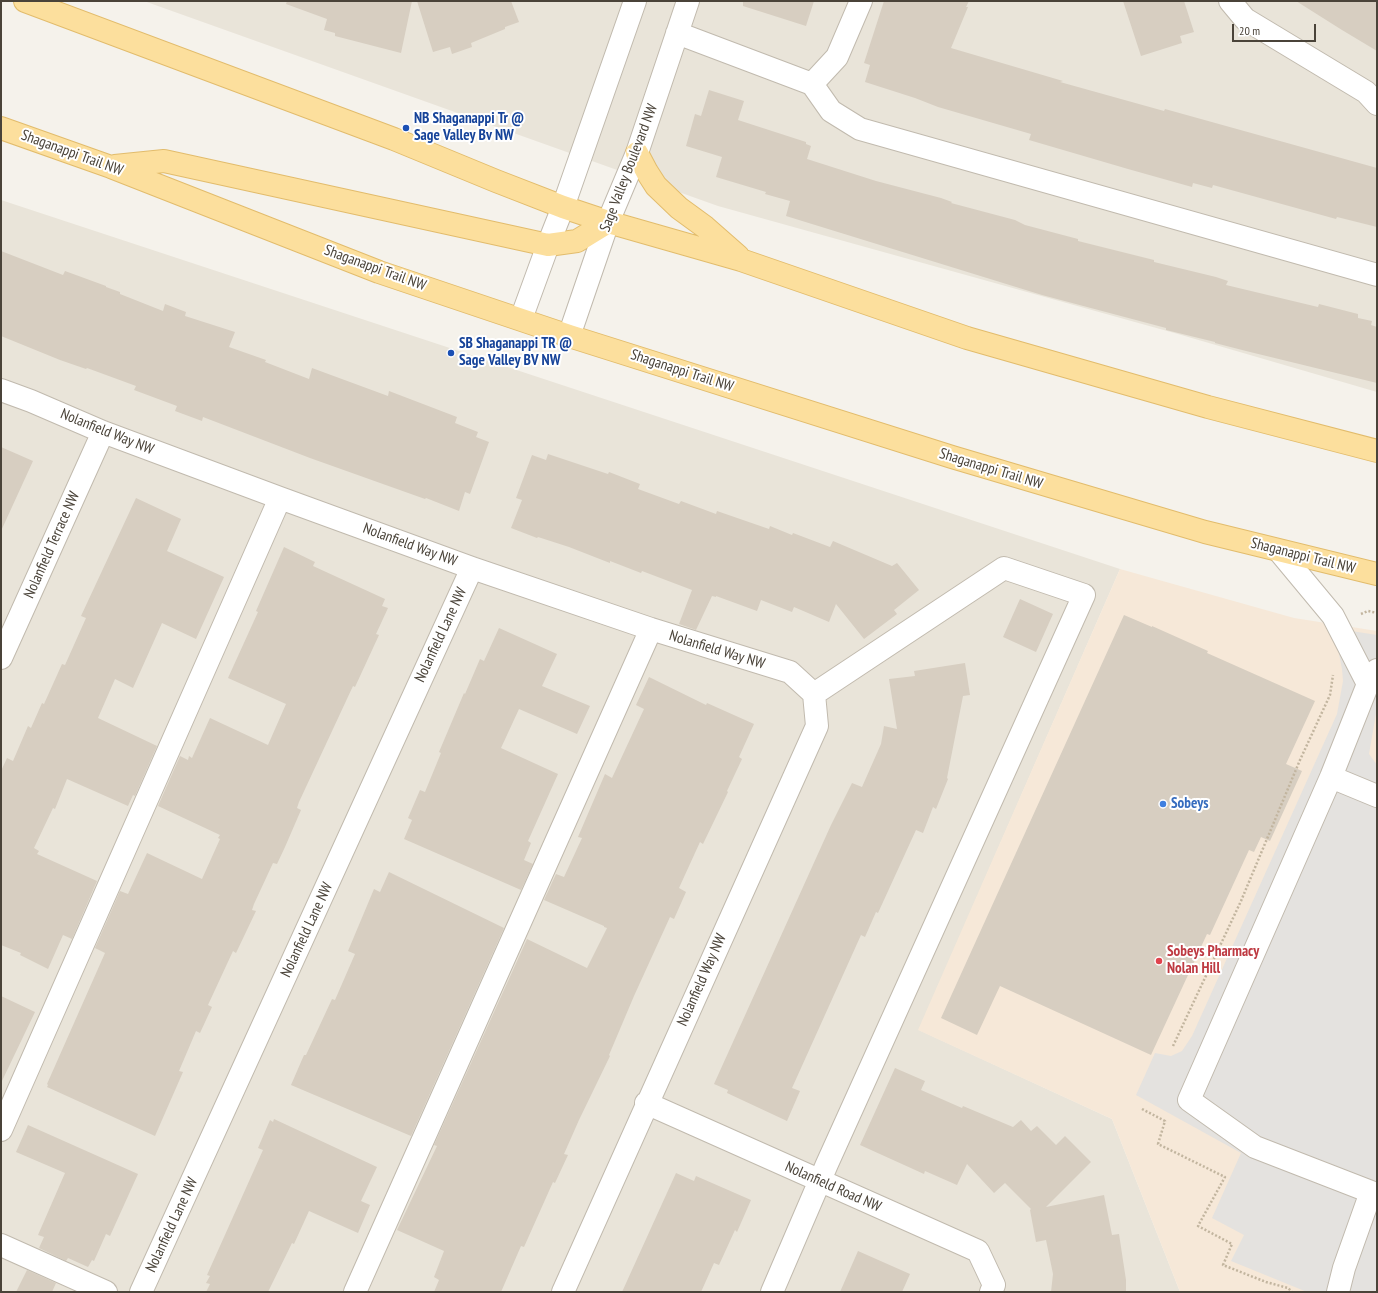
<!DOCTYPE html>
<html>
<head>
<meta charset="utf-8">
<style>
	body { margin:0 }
	#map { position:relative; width:1378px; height:1293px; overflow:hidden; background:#f5f2eb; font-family:"PT Sans Narrow",sans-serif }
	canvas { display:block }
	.frame { position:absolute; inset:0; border:2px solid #4a4339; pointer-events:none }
	.scale { position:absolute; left:1232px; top:24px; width:84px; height:18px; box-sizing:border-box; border:2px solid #4a4339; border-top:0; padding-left:5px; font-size:12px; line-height:14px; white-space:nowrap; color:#4a4339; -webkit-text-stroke:3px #fff; paint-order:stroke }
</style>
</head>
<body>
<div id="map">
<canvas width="1378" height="1293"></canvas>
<div class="frame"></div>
<div class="scale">20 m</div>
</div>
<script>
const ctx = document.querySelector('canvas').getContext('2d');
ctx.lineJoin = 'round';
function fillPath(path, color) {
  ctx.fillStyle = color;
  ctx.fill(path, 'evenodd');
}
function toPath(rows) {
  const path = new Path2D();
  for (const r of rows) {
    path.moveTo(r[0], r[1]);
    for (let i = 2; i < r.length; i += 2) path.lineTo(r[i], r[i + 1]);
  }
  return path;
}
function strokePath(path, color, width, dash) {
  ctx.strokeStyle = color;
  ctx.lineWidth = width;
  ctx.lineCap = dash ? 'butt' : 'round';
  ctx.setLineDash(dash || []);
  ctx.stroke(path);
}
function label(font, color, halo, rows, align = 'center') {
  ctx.font = font + ' "PT Sans Narrow",sans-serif';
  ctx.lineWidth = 4;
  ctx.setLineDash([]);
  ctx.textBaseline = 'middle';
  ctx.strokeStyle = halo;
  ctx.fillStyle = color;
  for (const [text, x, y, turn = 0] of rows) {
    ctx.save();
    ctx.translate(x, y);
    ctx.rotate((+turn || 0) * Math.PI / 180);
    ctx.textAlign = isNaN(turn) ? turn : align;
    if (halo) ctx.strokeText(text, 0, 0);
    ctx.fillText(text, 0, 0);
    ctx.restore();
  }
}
fillPath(toPath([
	[144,1,1377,1,1377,392,1178,334,718,206],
	[1,200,1120,569,919,1030,1112,1119,1180,1292,1,1292]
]), '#e9e4d9');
fillPath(toPath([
	[1120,569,1294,618,1377,631,1377,1292,1180,1292,1112,1119,918,1030]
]), '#f6e8d8');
fillPath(toPath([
	[1326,627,1377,635,1377,708,1369,754,1377,765,1376,1292,1307,1292,1231,1261,1244,1235,1212,1218,1241,1153,1136,1095,1155,1053,1171,1056,1182,1051,1192,1036,1337,714,1343,681,1342,669,1338,649]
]), '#e4e2df');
fillPath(toPath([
	[287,1,412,1,401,53,335,36,335,33,324,30,327,19,286,4],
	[417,1,511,1,519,22,505,27,505,29,471,43,472,47,452,54,450,47,433,52],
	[743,1,814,1,806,26,743,6],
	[884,1,969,1,966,7,968,7,951,48,1063,81,1060,82,1164,111,1165,109,1377,168,1377,227,1337,217,1336,219,1213,185,1212,188,1193,183,1192,187,1128,169,1029,140,1031,134,938,107,915,98,865,82,870,65,864,63],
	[1123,1,1184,1,1194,32,1180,36,1182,43,1141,56],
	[1296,1,1377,1,1377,51,1342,30],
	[709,90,744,101,738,120,806,142,806,144,811,146,807,159,876,181,941,198,952,202,951,203,1015,220,1025,225,1078,239,1078,241,1154,260,1154,262,1216,277,1228,281,1226,285,1318,307,1319,304,1358,314,1358,318,1372,321,1371,325,1377,327,1377,383,1246,351,1215,343,1215,342,1166,330,1166,328,1042,295,786,216,790,201,765,194,766,192,716,177,722,157,686,146,695,114,701,116],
	[1,251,63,275,65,271,106,286,106,287,120,292,120,294,163,311,165,304,186,312,185,316,235,332,229,347,266,360,265,362,309,379,312,368,388,396,389,391,457,417,455,423,478,432,476,437,489,442,470,494,465,492,459,511,426,498,425,499,310,458,203,417,202,421,175,411,177,406,134,390,136,386,87,368,86,369,60,360,1,336],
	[1,447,33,461,1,531],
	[548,454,608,474,609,472,640,484,638,489,679,504,681,501,716,514,717,511,769,529,770,526,792,535,793,533,830,547,833,541,892,566,897,563,919,590,894,610,897,614,864,639,836,604,829,622,794,607,792,612,761,600,757,611,716,596,716,597,712,596,696,630,679,624,692,590,642,571,641,573,610,561,610,563,569,547,538,537,537,538,511,528,522,500,516,498,532,455,546,460],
	[136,498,181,519,167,551,224,577,196,639,162,623,133,688,115,679,98,718,157,746,135,796,133,795,128,806,67,779,55,809,53,808,34,848,39,851,37,854,97,881,72,939,63,935,48,969,20,955,21,953,1,945,1,771,7,758,13,761,28,726,31,728,42,703,44,704,62,664,65,665,86,618,81,616],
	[284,547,315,562,313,566,385,599,382,606,388,608,376,634,379,635,355,687,353,686,299,802,297,808,301,810,285,847,277,864,273,863,254,904,252,910,256,911,236,953,233,951,208,1005,212,1007,200,1033,196,1031,179,1071,183,1072,155,1136,47,1087,48,1085,47,1084,105,953,95,948,120,891,128,894,147,853,202,879,220,839,218,838,220,835,158,806,180,756,188,760,189,756,192,758,210,718,268,745,286,704,228,678,258,612,256,611],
	[1020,599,1053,614,1036,652,1003,637],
	[1124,615,1152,627,1152,626,1208,651,1207,653,1315,701,1286,764,1302,771,1270,841,1261,837,1254,852,1249,850,1210,935,1207,934,1151,1055,1000,986,977,1035,941,1018],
	[499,628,557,654,542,686,590,706,577,734,519,709,501,748,558,774,528,841,531,843,524,860,533,864,521,890,404,839,412,820,408,818,420,790,425,792,441,753,439,752,464,693,465,694,480,659,484,661],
	[965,663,970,695,963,696,947,778,948,779,936,809,933,807,923,833,916,830,878,913,876,912,865,937,861,935,792,1088,800,1091,787,1121,727,1093,728,1090,714,1084,831,825,852,783,862,787,881,744,884,726,897,729,889,679,915,676,914,671],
	[649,677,706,705,707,703,754,724,739,757,742,759,727,791,728,792,703,844,700,842,679,888,686,892,674,919,670,917,634,996,609,1055,610,1056,579,1120,564,1154,568,1155,555,1183,553,1182,524,1247,521,1246,501,1292,434,1292,439,1280,434,1277,444,1251,397,1230,437,1146,434,1145,527,939,587,968,607,928,604,927,604,926,544,900,556,874,564,877,582,838,578,837,605,774,612,778,644,709,636,705],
	[389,872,504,928,411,1136,291,1085,304,1055,306,1055,332,999,335,1000,355,954,348,951,374,889,380,892],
	[1,996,35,1012,1,1083],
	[895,1068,925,1081,921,1090,962,1108,963,1106,1013,1127,1021,1120,1031,1131,1037,1126,1056,1145,1065,1136,1091,1162,1046,1207,1104,1195,1112,1235,1119,1234,1126,1280,1126,1292,1051,1292,1053,1274,1046,1240,1036,1242,1030,1210,1031,1209,1005,1183,994,1193,967,1164,957,1185,925,1171,924,1174,860,1145],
	[274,1119,377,1167,361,1201,370,1205,358,1233,309,1211,294,1244,292,1243,268,1292,206,1292,210,1284,206,1283,210,1276,207,1275,263,1150,258,1148,270,1120,273,1122],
	[28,1125,138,1174,110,1236,106,1234,94,1261,92,1260,88,1267,68,1258,66,1261,39,1248,44,1237,38,1235,65,1173,16,1152],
	[676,1173,694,1181,696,1176,751,1200,737,1232,735,1230,719,1265,714,1263,701,1292,622,1292],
	[858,1251,910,1274,902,1292,840,1292],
	[27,1270,56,1283,52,1292,16,1292]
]), '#d7cec1');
const minor = toPath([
	[1230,1,1245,19,1366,92,1377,104],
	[677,33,812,84,831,111,860,129,1377,275],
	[812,84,837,57,861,1],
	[521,319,548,245,563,207,635,1],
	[569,336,608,222,637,153,688,1],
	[1,390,31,401,103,432,280,498,472,568,651,629,790,672,814,694,817,726,563,1292],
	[1279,551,1333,616,1368,684],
	[1,658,103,432],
	[1331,777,1377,796],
	[646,1103,978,1251,994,1285,991,1292],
	[1,1130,280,498],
	[1,1245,106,1292],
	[141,1292,472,568],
	[355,1292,651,629],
	[772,1292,827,1164,1084,595,1004,568,814,694],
	[1338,1292,1344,1268,1371,1192,1255,1147,1189,1100,1331,777,1368,684,1377,670]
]);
const major = toPath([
	[25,1,394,139,496,181,563,207,608,222,741,260,967,338,1208,407,1377,451],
	[1,128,111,167,379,272,569,336,952,457,1205,532,1377,574],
	[637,153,647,172,656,186,679,208,705,227,738,256],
	[115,166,164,161,548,245,577,241,608,222]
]);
strokePath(minor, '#c1baae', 24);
strokePath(major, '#e2bc6c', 24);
strokePath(toPath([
	[1361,614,1368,611,1377,613],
	[1173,1046,1241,901,1300,760,1330,695,1333,675],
	[1142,1109,1165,1121,1158,1144,1225,1177,1198,1226,1232,1244,1223,1265,1266,1282,1288,1288,1292,1292]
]), '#c2b59f', 2.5, [2, 2]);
strokePath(minor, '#fff', 22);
strokePath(major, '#fcdf9d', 22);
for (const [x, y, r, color] of [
	[406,128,4,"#1a4fb4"],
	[451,353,4,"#1a4fb4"],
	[1163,804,4,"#3f7fe0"],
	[1159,961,4,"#e0444e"]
]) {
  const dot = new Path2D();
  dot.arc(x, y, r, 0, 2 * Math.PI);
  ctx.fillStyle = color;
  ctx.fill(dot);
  strokePath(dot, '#fff', 1.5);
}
label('bold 15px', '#164399', '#fff', [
	["NB Shaganappi Tr @",414,119],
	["Sage Valley Bv NW",414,136],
	["SB Shaganappi TR @",459,344],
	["Sage Valley BV NW",459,361]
], 'left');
label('15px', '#4a4339', '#fff', [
	["Shaganappi Trail NW",72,153,20],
	["Sage Valley Boulevard NW",629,168,-69],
	["Shaganappi Trail NW",375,268,20],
	["Shaganappi Trail NW",682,371,18],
	["Nolanfield Way NW",107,432,22],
	["Shaganappi Trail NW",991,469,17],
	["Nolanfield Terrace NW",52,545,-66],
	["Nolanfield Way NW",410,545,20],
	["Shaganappi Trail NW",1303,556,14],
	["Nolanfield Lane NW",441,635,-65],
	["Nolanfield Way NW",717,650,17],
	["Nolanfield Lane NW",307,930,-65],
	["Nolanfield Way NW",702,980,-66],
	["Nolanfield Road NW",833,1187,24],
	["Nolanfield Lane NW",172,1225,-65]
]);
label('bold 15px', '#366cbe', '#fff', [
	["Sobeys",1171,804]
], 'left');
label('bold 15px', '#be3a42', '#fff', [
	["Sobeys Pharmacy",1167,952],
	["Nolan Hill",1167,969]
], 'left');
</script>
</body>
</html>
